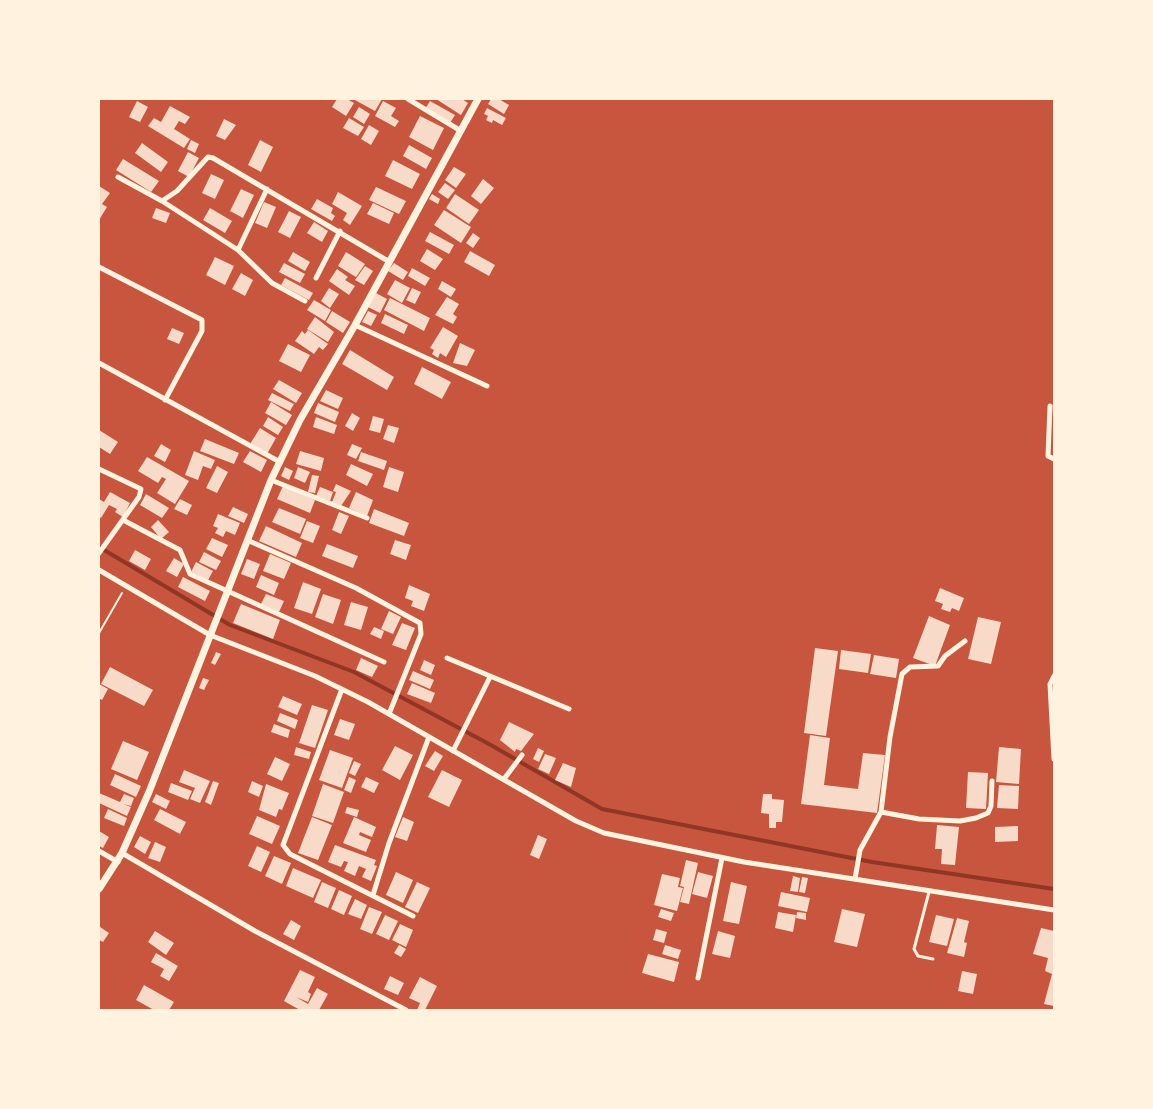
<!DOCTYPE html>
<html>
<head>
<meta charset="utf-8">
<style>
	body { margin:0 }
	#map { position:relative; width:1153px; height:1109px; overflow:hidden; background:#c8553d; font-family:"Fira Sans",sans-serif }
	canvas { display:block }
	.frame { position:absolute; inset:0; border:100px solid #fff3e0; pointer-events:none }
</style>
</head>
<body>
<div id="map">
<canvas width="1153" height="1109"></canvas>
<div class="frame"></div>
</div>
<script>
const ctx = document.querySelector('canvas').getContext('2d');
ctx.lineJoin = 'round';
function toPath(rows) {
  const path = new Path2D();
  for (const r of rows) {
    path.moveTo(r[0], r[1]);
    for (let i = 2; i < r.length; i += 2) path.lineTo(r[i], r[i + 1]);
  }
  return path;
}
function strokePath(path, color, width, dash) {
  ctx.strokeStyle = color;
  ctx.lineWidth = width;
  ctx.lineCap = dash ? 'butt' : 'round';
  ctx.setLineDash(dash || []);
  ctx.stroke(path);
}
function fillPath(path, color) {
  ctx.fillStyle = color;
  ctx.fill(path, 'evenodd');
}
strokePath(toPath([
	[99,547,230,625,354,672,489,744,602,809,872,862,1054,889]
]), '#8f3625', 4);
fillPath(toPath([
	[337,99,347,99,354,103,346,116,332,107],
	[353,99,382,99,375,111],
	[436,99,462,99,468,103,461,115],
	[491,99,499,99,509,105,504,114,488,104],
	[137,101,148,107,140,122,129,117],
	[383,101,396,108,391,116,399,121,395,127,375,116],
	[430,101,455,115,450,123,425,109],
	[170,106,190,117,185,124,179,121,174,129,190,139,184,148,148,126,154,118,161,122],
	[359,107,370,114,364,124,353,117],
	[487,108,506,118,502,125,493,120,492,123,486,120,488,116,484,114],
	[420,116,444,128,433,150,409,137],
	[349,118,364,127,358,136,343,128],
	[224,119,236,125,225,140,216,136],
	[369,125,379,131,371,145,361,139],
	[191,140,199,144,195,153,187,149],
	[260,140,273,147,261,172,248,165],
	[142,143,168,162,161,172,135,153],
	[409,145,432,158,426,169,403,156],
	[188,152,199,158,189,177,178,171],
	[123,159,159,181,151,192,116,170],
	[393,160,420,174,412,189,385,176],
	[454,167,466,174,456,188,445,180],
	[211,174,224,180,215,199,202,193],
	[483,179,494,188,481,204,471,196],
	[445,183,455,190,448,199,438,192],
	[99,186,110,193,102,204,107,207,99,220],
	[376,187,406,201,399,214,369,200],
	[241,189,254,195,243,218,230,211],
	[338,192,362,206,350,225,343,220,347,213,332,204],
	[432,194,440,199,438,204,429,199],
	[455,194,479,210,469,224,446,208],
	[317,199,333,208,331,213,335,216,332,221,311,209],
	[264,202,276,207,267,228,255,223],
	[373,203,394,213,389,224,367,214],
	[156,208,170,213,166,223,152,218],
	[210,208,232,221,225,233,203,220],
	[444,210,471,227,461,243,434,225],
	[289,211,301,217,290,238,278,232],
	[314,222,328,231,322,242,307,233],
	[430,232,454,245,449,254,425,241],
	[473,233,480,238,473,248,466,243],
	[427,249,443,259,435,270,420,261],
	[470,251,495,265,489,276,464,262],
	[293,252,310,262,305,271,288,261],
	[346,252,365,264,356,277,338,266],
	[215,257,234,266,225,285,206,275],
	[284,263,305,274,300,283,279,272],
	[394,263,408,272,403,280,388,271],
	[365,266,373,271,364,285,355,280],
	[412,268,430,278,425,286,408,276],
	[337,269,348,277,345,280,355,286,349,295,329,281],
	[241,273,253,280,245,296,232,289],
	[285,278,313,293,309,300,281,285],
	[395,280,410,288,402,303,387,294],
	[442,281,456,289,451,297,438,289],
	[329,288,339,294,330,308,321,301],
	[412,288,421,292,415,304,406,300],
	[376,293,387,299,380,313,368,307],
	[447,297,459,304,453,314,457,317,453,324,435,315],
	[390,298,430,318,424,331,384,310],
	[314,300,331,310,325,321,307,310],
	[332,311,350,322,343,333,326,322],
	[368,311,377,315,371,326,362,322],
	[385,314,408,325,404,334,381,323],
	[315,317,334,332,328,342,307,329],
	[443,327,458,336,446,357,440,353,438,358,432,354,434,350,430,348],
	[172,328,184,333,179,344,167,339],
	[308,330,328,344,323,350,319,347,314,354,295,341,302,331,305,334],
	[460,343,475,350,467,366,453,363],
	[288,344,310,355,301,372,279,361],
	[350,350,394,377,387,390,342,364],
	[422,367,451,382,442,399,414,384],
	[279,380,302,393,296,403,273,389],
	[326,390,343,398,338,409,320,401],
	[272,393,294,404,290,411,268,400],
	[271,402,292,415,286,425,265,413],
	[318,403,339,412,335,422,314,413],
	[352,413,360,418,353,431,345,426],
	[373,416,384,419,380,433,369,430],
	[268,417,283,427,278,435,263,426],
	[316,417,337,425,334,434,313,427],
	[388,425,399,428,394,443,383,439],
	[260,428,276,438,267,454,250,444],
	[99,430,118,442,110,454,99,447],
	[205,439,239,453,234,464,200,451],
	[161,444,171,450,165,462,154,456],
	[352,444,362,448,356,459,347,455],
	[194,451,215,460,211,469,203,466,198,480,185,475],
	[250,451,267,460,261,472,243,462],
	[300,451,324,458,321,471,296,464],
	[361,452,387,461,384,470,358,461],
	[147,457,189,481,175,504,157,493,166,479,162,477,158,483,138,471],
	[351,464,373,474,367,486,346,475],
	[217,466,228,472,217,493,206,488],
	[285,467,293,471,289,480,281,476],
	[298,467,310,472,305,483,294,478],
	[389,467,404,472,398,492,383,487],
	[312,475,319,476,315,493,308,492],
	[336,484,351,491,341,506,332,502,336,492,333,491],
	[283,486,315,500,310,513,277,499],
	[320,487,333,492,330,501,316,496],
	[110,492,130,503,123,517,115,512,117,509,109,505,101,518,99,517,99,499,104,502],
	[356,492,373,500,367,516,349,508],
	[146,494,169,508,162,518,140,505],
	[180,499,192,505,187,515,174,509],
	[233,507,248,514,244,523,228,516],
	[279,508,306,519,300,534,272,522],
	[374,509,409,523,404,536,369,523],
	[339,512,349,516,341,534,332,530],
	[218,514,240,523,235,535,226,531,223,537,215,533,218,528,213,526],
	[158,520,169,532,161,539,151,527],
	[307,521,320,526,313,543,300,538],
	[266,526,302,543,296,557,259,541],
	[212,538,228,545,222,557,206,549],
	[395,540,411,545,406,560,390,554],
	[327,544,358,556,353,568,322,556],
	[135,550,151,559,145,570,129,561],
	[204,552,221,561,216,570,199,562],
	[270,554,291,563,284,579,263,571],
	[174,558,184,564,177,577,166,571],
	[247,559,260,564,254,579,241,574],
	[196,562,213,571,208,580,191,572],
	[261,575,279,583,274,595,256,587],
	[183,577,210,591,205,601,178,587],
	[303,582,321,589,312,614,294,608],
	[409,585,430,594,424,611,411,606,413,601,405,598],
	[940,588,964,598,959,611,952,608,950,612,941,609,943,604,935,601],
	[266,594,284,601,279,612,261,604],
	[323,594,341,600,333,624,315,617],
	[351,602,368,607,361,630,344,625],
	[241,604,280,620,273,639,233,623],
	[389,611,401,617,393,634,381,629],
	[929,616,950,625,935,666,913,658],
	[978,617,1001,622,991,664,968,659],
	[402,623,415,628,406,650,392,645],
	[374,627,384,631,381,639,370,634],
	[815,648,838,651,826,736,804,733],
	[841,650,871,654,868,673,839,669],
	[216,652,221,654,215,665,211,663],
	[874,655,899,659,896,678,870,674],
	[361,658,378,666,372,677,356,670],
	[424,660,435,665,431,675,420,670],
	[110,667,153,690,144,706,101,684],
	[413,671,434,680,430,689,409,680],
	[203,678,209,680,204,690,199,688],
	[412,683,435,693,431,703,407,694],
	[99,684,108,689,102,700,99,698],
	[283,696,302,704,297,715,278,707],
	[312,705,328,710,315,748,299,743],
	[280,713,298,720,295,729,277,721],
	[340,719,355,724,349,740,334,735],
	[509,722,534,734,521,751,516,749,515,752,500,740],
	[274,724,290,730,288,738,271,732],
	[810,735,830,738,824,785,858,789,863,753,885,755,877,813,801,804],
	[123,741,149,752,137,780,111,769],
	[395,746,413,755,400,780,382,770],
	[296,747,311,752,309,759,294,755],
	[999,747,1021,749,1019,784,996,782],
	[538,748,544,751,539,762,533,759],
	[330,750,353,758,342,788,319,780],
	[435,751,443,756,434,771,425,766],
	[545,754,556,758,549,774,538,769],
	[275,757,290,764,282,781,267,774],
	[354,761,361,764,355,776,349,773],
	[563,763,576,768,571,787,555,780],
	[184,770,210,781,200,803,190,799,195,788,179,782],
	[442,770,462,780,449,807,428,797],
	[968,772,988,773,986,809,966,808],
	[115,774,141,786,136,797,110,785],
	[349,777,356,780,351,793,344,790],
	[366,777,379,783,374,793,361,787],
	[213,781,219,783,211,805,205,802],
	[252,781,263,786,259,797,248,792],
	[171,783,192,791,188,800,168,792],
	[266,784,289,793,282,810,279,809,276,817,259,810],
	[323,784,344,792,333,823,312,816],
	[999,785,1019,786,1018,809,997,808],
	[99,793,120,802,124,794,134,798,131,806,123,804,131,807,127,816,99,803],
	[156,794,170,801,166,809,152,802],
	[763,794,772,794,772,799,784,800,782,822,776,822,776,828,769,828,769,814,761,813],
	[347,807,359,810,357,817,345,813],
	[108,809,127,818,124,826,104,818],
	[160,809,186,822,180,834,154,820],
	[257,816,280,826,272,844,249,834],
	[312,817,332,825,318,860,298,853],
	[354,817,376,827,372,837,360,832,359,835,371,840,366,852,343,843],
	[403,817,414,822,407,841,395,837],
	[937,825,959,827,955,865,941,864,942,849,935,849],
	[1018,826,1018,841,995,842,995,827],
	[99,831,109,837,103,848,99,846],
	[538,835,547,839,539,859,530,855],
	[140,836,151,842,145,854,134,847],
	[155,842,166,847,160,862,148,858],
	[335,845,376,860,374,865,377,866,371,881,362,877,366,869,359,866,355,876,344,871,348,862,344,861,341,867,328,862],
	[257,846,270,852,261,872,248,866],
	[274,856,291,863,282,884,265,876],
	[686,860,698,863,689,904,680,902,684,887,680,886],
	[293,868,321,880,313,898,286,886],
	[396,872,413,880,403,903,386,895],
	[698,872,713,876,707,898,692,894],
	[662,874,680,878,678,887,683,888,677,911,654,905],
	[793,876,800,878,798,892,790,891],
	[802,877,808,878,805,893,799,892],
	[322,882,336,888,328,908,314,902],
	[417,882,430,888,418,913,405,907],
	[731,882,747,886,739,924,723,921],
	[339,890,352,896,344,915,331,909],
	[781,892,810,898,807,912,778,906],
	[355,899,367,905,361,919,348,914],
	[369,907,382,912,372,934,360,929],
	[661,909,674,913,671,921,658,917],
	[842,909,865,914,857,947,834,942],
	[778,912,796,915,793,932,775,928],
	[797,912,806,913,806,920,796,918],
	[385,915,398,921,389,940,376,934],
	[936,915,954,919,947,946,929,942],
	[957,918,969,921,964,942,967,943,964,957,947,953],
	[291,920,301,926,294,940,283,934],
	[400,924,413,930,406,947,392,940],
	[100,927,109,933,103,942,99,940],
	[1041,928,1054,931,1054,1006,1044,1004,1052,974,1045,971,1048,958,1033,954],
	[656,929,667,932,664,943,653,940],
	[155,931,174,943,166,955,148,942],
	[718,931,735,936,730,958,712,954],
	[399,945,406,949,401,957,394,953],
	[665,945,681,950,678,959,662,954],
	[156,953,178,966,169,981,160,976,164,969,151,962],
	[648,954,679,962,674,982,642,973],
	[300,970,315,977,308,992,311,994,308,1002,296,997,308,1004,317,988,328,994,319,1010,300,1010,284,1001],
	[962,971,977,974,973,994,958,991],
	[390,976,404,983,398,995,384,989],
	[420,977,437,986,425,1010,417,1010,420,1003,409,998],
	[144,985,174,1002,169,1010,154,1010,136,1000]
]), '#f7dbc8');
strokePath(toPath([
	[99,633,122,593]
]), '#fff3e0', 2);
strokePath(toPath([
	[929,892,914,949,918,956,933,959]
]), '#fff3e0', 3);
strokePath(toPath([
	[408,99,461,131],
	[118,177,162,201,177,191,208,157,213,158,388,261],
	[267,189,238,250,272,283,305,301],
	[162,201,238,250],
	[99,267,202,320,202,331,165,400],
	[316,278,340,231],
	[355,325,487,386],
	[99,363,280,462],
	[1050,406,1048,456,1054,459],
	[99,469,141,489,139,497,99,553],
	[271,480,367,518],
	[123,520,180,550,190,574,384,662],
	[247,540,356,588,420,623,421,634,389,714],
	[99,570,210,635,315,676,368,702,576,821,604,833,744,862,1054,910],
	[447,658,569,709],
	[1054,676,1050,684,1054,759],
	[342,689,283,845,290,854,413,916],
	[453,751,490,677],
	[504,779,522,755],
	[881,812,919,819,960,821,976,818,988,813,991,806,992,781],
	[99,851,118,862],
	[122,853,255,931,406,1010],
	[855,879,860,850,881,812,890,737,902,674,910,667,938,666,945,656,965,641],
	[373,895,389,843,429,737],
	[698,978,722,858]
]), '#fff3e0', 5);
strokePath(toPath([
	[99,889,122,853,149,792,271,480,300,420,355,325,478,99]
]), '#fff3e0', 7);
</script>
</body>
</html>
